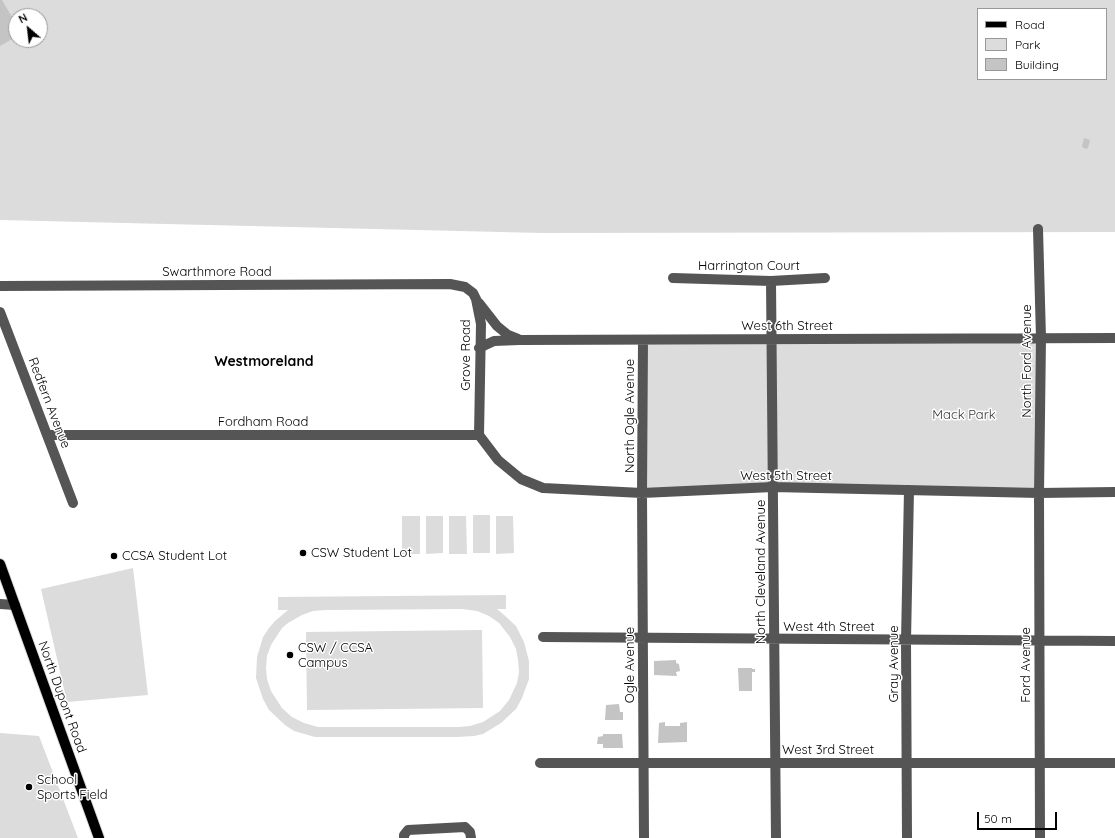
<!DOCTYPE html>
<html>
<head>
<meta charset="utf-8">
<style>
	body { margin:0 }
	#map { position:relative; width:1115px; height:838px; overflow:hidden; background:#fff; font-family:Quicksand,sans-serif }
	canvas { display:block }
	.legend { position:absolute; left:977px; top:8px; width:130px; height:72px; box-sizing:border-box; background:#fff; border:1px solid #999; margin:0; padding:5px 7px; list-style:none; font-size:12px; color:#000 }
	.legend li { display:flex; align-items:center; gap:8px; height:20px }
	.legend b { width:20px; border:1px solid #999 }
	.north { position:absolute; left:8px; top:8px; width:40px; height:40px; box-sizing:border-box; background:#fff; border:1px solid #999; border-radius:50%; rotate:332deg; font-size:11px; font-weight:700; line-height:16px; text-align:center; color:#000 }
	.north::after { content:''; display:block; margin:auto; width:14px; height:18px; background:#000; clip-path:polygon(50% 0,100% 100%,50% 72%,0 100%) }
	.scale { position:absolute; left:977px; top:812px; width:80px; height:18px; box-sizing:border-box; border:2px solid #000; border-top:0; padding-left:5px; font-size:12px; line-height:14px; white-space:nowrap; color:#000; -webkit-text-stroke:3px #fff; paint-order:stroke }
</style>
</head>
<body>
<div id="map">
<canvas width="1115" height="838"></canvas>
<ul class="legend">
<li><b style="height:5px;background:#000"></b>Road</li>
<li><b style="height:11px;background:#dcdcdc"></b>Park</li>
<li><b style="height:11px;background:#c4c4c4"></b>Building</li>
</ul>
<div class="north">N</div>
<div class="scale">50 m</div>
</div>
<script>
const ctx = document.querySelector('canvas').getContext('2d');
ctx.lineJoin = 'round';
function fillPath(path, color) {
  ctx.fillStyle = color;
  ctx.fill(path, 'evenodd');
}
function toPath(rows) {
  const path = new Path2D();
  for (const r of rows) {
    path.moveTo(r[0], r[1]);
    for (let i = 2; i < r.length; i += 2) path.lineTo(r[i], r[i + 1]);
  }
  return path;
}
function strokePath(path, color, width, dash) {
  ctx.strokeStyle = color;
  ctx.lineWidth = width;
  ctx.lineCap = dash ? 'butt' : 'round';
  ctx.setLineDash(dash || []);
  ctx.stroke(path);
}
function label(font, color, halo, rows, align = 'center') {
  ctx.font = font + ' Quicksand,sans-serif';
  ctx.lineWidth = 3;
  ctx.setLineDash([]);
  ctx.textBaseline = 'middle';
  ctx.strokeStyle = halo;
  ctx.fillStyle = color;
  for (const [text, x, y, turn = 0] of rows) {
    ctx.save();
    ctx.translate(x, y);
    ctx.rotate((+turn || 0) * Math.PI / 180);
    ctx.textAlign = isNaN(turn) ? turn : align;
    if (halo) ctx.strokeText(text, 0, 0);
    ctx.fillText(text, 0, 0);
    ctx.restore();
  }
}
fillPath(toPath([
	[0,0,1115,0,1115,232,542,233,0,220],
	[978,9,1106,9,1106,79,978,79],
	[16,16,40,16,40,40,16,40],
	[1041,338,1039,493,773,487,642,493,643,340],
	[473,515,490,515,490,553,473,553],
	[402,516,420,516,420,554,402,554],
	[426,516,443,516,443,553,426,554],
	[449,516,466,516,467,554,449,554],
	[496,516,513,516,514,553,496,554],
	[133,568,148,695,67,702,41,589],
	[506,595,506,609,497,609,503,614,516,626,524,642,529,661,529,679,522,698,516,709,501,723,483,734,474,736,457,737,315,737,294,731,285,725,269,710,263,699,256,678,257,657,263,637,269,628,275,621,288,610,278,610,278,597],
	[462,609,477,611,489,616,499,623,510,637,516,649,518,660,519,672,517,683,509,700,500,711,483,722,470,726,459,727,318,727,304,723,292,717,282,708,271,691,267,679,266,668,267,656,271,645,282,628,288,623,302,615,313,611,325,610],
	[482,630,483,708,307,710,306,632],
	[0,733,39,736,78,838,0,838]
]), '#dcdcdc');
fillPath(toPath([
	[0,0,2,0,16,24,16,37,0,46],
	[1084,138,1090,140,1088,148,1086,149,1082,147],
	[676,660,676,663,679,664,680,671,676,672,677,676,654,675,654,661],
	[738,668,752,668,752,669,755,669,755,672,752,672,752,691,739,691],
	[619,704,620,712,623,712,623,720,605,720,606,705],
	[665,722,665,726,680,726,680,723,687,722,687,742,658,743,659,723],
	[603,734,622,734,623,748,603,748,603,744,597,744,598,737,603,736]
]), '#c4c4c4');
const major = toPath([
	[0,564,99,838]
]);
strokePath(major, '#dbdbdb', 12);
strokePath(toPath([
	[1038,229,1041,338,1039,493,1040,838],
	[673,278,771,281,825,278],
	[771,281,776,838],
	[0,286,450,284,465,287,473,293,476,299,481,324,479,435],
	[479,303,497,326,508,335,518,339],
	[0,312,73,503],
	[643,340,642,493,644,838],
	[479,348,494,341,519,340,1115,338],
	[47,435,479,435],
	[479,435,498,460,521,479,543,488,642,493,773,487,1039,493,1115,492],
	[0,604,15,605],
	[543,637,1115,641],
	[540,763,1115,763],
	[404,838,404,835,408,830,465,827,470,832,471,838],
	[907,838,906,640,909,490]
]), '#555', 10);
strokePath(major, '#000', 10);
for (const [x, y, r, color] of [
	[303,553,4,"#000"],
	[114,556,4,"#000"],
	[290,655,4,"#000"],
	[29,787,4,"#000"]
]) {
  const dot = new Path2D();
  dot.arc(x, y, r, 0, 2 * Math.PI);
  ctx.fillStyle = color;
  ctx.fill(dot);
  strokePath(dot, '#fff', 1.5);
}
label('13px', '#000', '#fff', [
	["Harrington Court",749,266],
	["Swarthmore Road",217,272],
	["West 6th Street",787,326],
	["Grove Road",466,355,-90],
	["North Ford Avenue",1027,361,-90],
	["Redfern Avenue",49,403,69],
	["North Ogle Avenue",630,416,-90],
	["Fordham Road",263,422],
	["West 5th Street",786,476],
	["North Cleveland Avenue",761,572,-90],
	["West 4th Street",829,627],
	["Gray Avenue",894,664,-90],
	["Ogle Avenue",630,665,-90],
	["Ford Avenue",1026,665,-90],
	["North Dupont Road",62,697,70],
	["West 3rd Street",828,750]
]);
label('13px', '#333', '#fff', [
	["Mack Park",964,415]
]);
label('13px', '#000', '#fff', [
	["CSW Student Lot",311,553],
	["CCSA Student Lot",122,556],
	["CSW / CCSA",298,648],
	["Campus",298,663],
	["School",37,780],
	["Sports Field",37,795]
], 'left');
label('bold 14px', '#000', '#fff', [
	["Westmoreland",264,362]
]);
</script>
</body>
</html>
